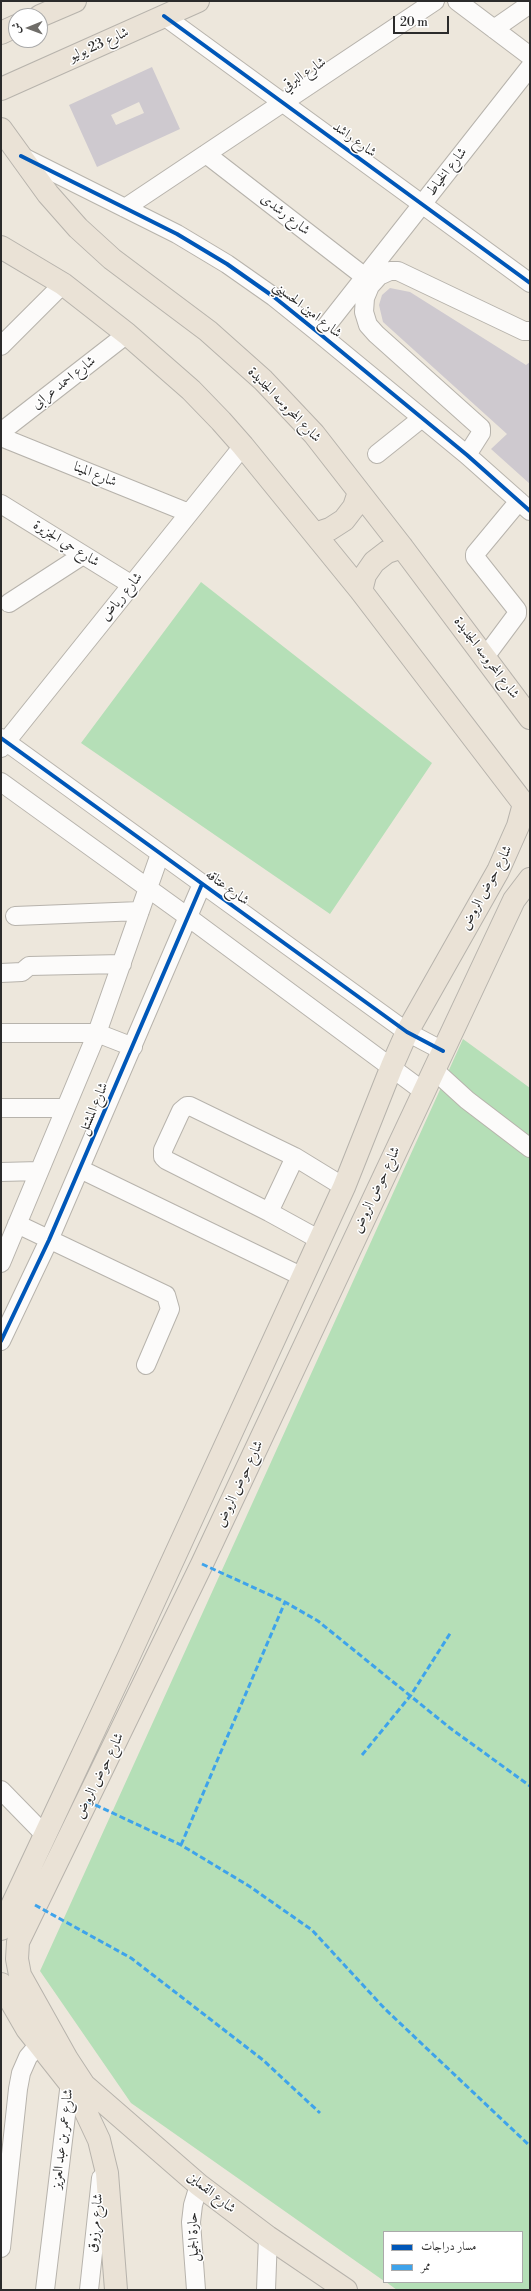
<!DOCTYPE html>
<html>
<head>
<meta charset="utf-8">
<style>
	body { margin:0 }
	#map { position:relative; width:531px; height:2291px; overflow:hidden; background:#ede7dc; font-family:"Libre Bodoni",Amiri,serif }
	canvas { display:block }
	.frame { position:absolute; inset:0; border:2px solid #2b2b2b; pointer-events:none }
	.legend { position:absolute; left:383px; top:2231px; width:140px; height:52px; box-sizing:border-box; background:#fff; border:1px solid #aaa; margin:0; padding:5px 7px; list-style:none; font-size:12px; color:#2b2b2b }
	.legend li { display:flex; align-items:center; gap:8px; height:20px }
	.legend b { width:20px; border:1px solid #aaa }
	.north { position:absolute; left:8px; top:8px; width:40px; height:40px; box-sizing:border-box; background:#fff; border:1px solid #aaa; border-radius:50%; rotate:269deg; font-size:11px; font-weight:700; line-height:16px; text-align:center; color:#2b2b2b }
	.north::after { content:''; display:block; margin:auto; width:14px; height:18px; background:#6f6d69; clip-path:polygon(50% 0,100% 100%,50% 72%,0 100%) }
	.scale { position:absolute; left:393px; top:16px; width:56px; height:18px; box-sizing:border-box; border:2px solid #2b2b2b; border-top:0; padding-left:5px; font-size:12px; line-height:14px; white-space:nowrap; color:#2b2b2b; -webkit-text-stroke:3px #fff; paint-order:stroke }
</style>
</head>
<body>
<div id="map">
<canvas width="531" height="2291"></canvas>
<div class="frame"></div>
<ul class="legend">
<li><b style="height:5px;background:#0057b8"></b>مسار دراجات</li>
<li><b style="height:5px;background:#3ea3eb"></b>ممر</li>
</ul>
<div class="north">ش</div>
<div class="scale">20 m</div>
</div>
<script>
const ctx = document.querySelector('canvas').getContext('2d');
ctx.lineJoin = 'round';
function fillPath(path, color) {
  ctx.fillStyle = color;
  ctx.fill(path, 'evenodd');
}
function toPath(rows) {
  const path = new Path2D();
  for (const r of rows) {
    path.moveTo(r[0], r[1]);
    for (let i = 2; i < r.length; i += 2) path.lineTo(r[i], r[i + 1]);
  }
  return path;
}
function strokePath(path, color, width, dash) {
  ctx.strokeStyle = color;
  ctx.lineWidth = width;
  ctx.lineCap = dash ? 'butt' : 'round';
  ctx.setLineDash(dash || []);
  ctx.stroke(path);
}
function label(font, color, halo, rows, align = 'center') {
  ctx.font = font + ' "Libre Bodoni",Amiri,serif';
  ctx.lineWidth = 3;
  ctx.setLineDash([]);
  ctx.textBaseline = 'middle';
  ctx.strokeStyle = halo;
  ctx.fillStyle = color;
  for (const [text, x, y, turn = 0] of rows) {
    ctx.save();
    ctx.translate(x, y);
    ctx.rotate((+turn || 0) * Math.PI / 180);
    ctx.textAlign = isNaN(turn) ? turn : align;
    if (halo) ctx.strokeText(text, 0, 0);
    ctx.fillText(text, 0, 0);
    ctx.restore();
  }
}
fillPath(toPath([
	[201,582,432,763,330,914,81,743],
	[463,1039,530,1088,530,2290,397,2290,386,2282,522,2282,522,2232,384,2232,384,2281,131,2103,40,1971]
]), '#b5dfb7');
fillPath(toPath([
	[152,67,180,129,97,167,69,105],
	[139,102,144,113,116,125,111,115],
	[390,288,410,292,526,365,530,362,530,484,491,449,507,434,383,322,379,305,382,295]
]), '#cec9cf');
const minor = toPath([
	[457,1,530,56],
	[164,16,530,283],
	[494,29,530,4],
	[206,154,365,277],
	[21,156,177,234,227,264,274,297,320,334,467,455,530,511],
	[125,208,435,1],
	[320,334,530,67],
	[1,346,63,284],
	[1,432,127,334],
	[1,437,189,513],
	[377,454,422,418],
	[467,455,481,433,481,428,376,334,368,325,364,312,365,298,370,286,379,276,390,271,398,271,524,331,530,331],
	[1,504,132,585],
	[9,603,83,555],
	[485,657,517,614,517,610,475,557,475,554,519,501],
	[1,738,407,1032,443,1051],
	[1,748,243,446],
	[1,782,188,917,423,1091],
	[15,916,140,911],
	[1,973,22,972,29,966,122,964],
	[1,1033,97,1033,133,1047],
	[433,1069,467,1100,530,1148],
	[1,1108,65,1108],
	[80,1169,303,1277],
	[1,1172,39,1171],
	[269,1212,295,1157],
	[17,1224,166,1295,170,1309,146,1365],
	[320,1240,269,1212,166,1160,163,1157,163,1150,181,1111,187,1106,190,1106,295,1157,344,1187],
	[1,1263,97,1033,160,854],
	[1,1341,49,1240,202,884],
	[1,1790,45,1835],
	[1,2248,18,2089,21,2073,28,2057,39,2044],
	[45,2290,70,2082],
	[89,2290,101,2178],
	[196,2290,191,2222,193,2205,199,2185],
	[266,2290,268,2237]
]);
const major = toPath([
	[40,16,75,1],
	[1,33,16,26],
	[1,89,198,1],
	[1,129,48,194,78,228,112,259,208,331,263,380,314,434,402,547,530,718],
	[1,247,63,284,127,334,191,390,221,421,243,446,361,591,530,812],
	[315,534,330,529,344,520,354,507,359,492],
	[361,591,365,575,374,562,387,552,402,547],
	[1,1929,128,1658,344,1187,392,1066,407,1032,498,871,518,826,524,804],
	[1,1984,27,2029,76,2091,99,2140,107,2173,116,2290],
	[346,2290,268,2237,199,2185,84,2085,67,2059,20,1975,17,1959,18,1942,202,1564,514,900,530,879]
]);
strokePath(minor, '#b7b3ac', 20);
strokePath(major, '#b7b3ac', 24);
strokePath(minor, '#fcfbfa', 18);
strokePath(major, '#eae2d6', 22);
strokePath(toPath([
	[202,1564,285,1602,318,1621,450,1728,530,1786],
	[362,1755,411,1695,451,1632],
	[87,1801,181,1845,249,1886,312,1930,385,2009,530,2146],
	[181,1845,285,1602],
	[35,1905,131,1958,263,2060,320,2113]
]), '#3ea3eb', 3, [6, 3]);
strokePath(toPath([
	[164,16,530,283],
	[21,156,177,234,227,264,274,297,320,334,467,455,530,511],
	[1,738,407,1032,443,1051],
	[1,1341,49,1240,202,884]
]), '#0057b8', 4);
label('14px', '#2b2b2b', '#fff', [
	["شارع 23 يوليو",99,45,-24],
	["شارع البرقي",304,75,-34],
	["شارع راشد",354,140,36],
	["شارع الخياط",447,172,-52],
	["شارع رشدى",285,215,38],
	["شارع امين الحسيني",307,310,38],
	["شارع احمد عرابى",64,383,-38],
	["شارع المحروسه الجديدة",284,405,46],
	["شارع المينا",95,475,22],
	["شارع حي الجزيرة",66,544,32],
	["شارع رياض",122,597,-51],
	["شارع المحروسه الجديدة",486,658,53],
	["شارع عتاقه",227,888,36],
	["شارع حوض الروض",487,888,-62],
	["شارع المشتل",94,1109,-67],
	["شارع حوض الروض",377,1190,-65],
	["شارع حوض الروض",240,1484,-65],
	["شارع حوض الروض",100,1776,-64],
	["شارع عمر بن عبد العزيز",63,2139,-83],
	["شارع القماين",211,2193,38],
	["شارع مرزوق",96,2223,-84],
	["حارة الجميل",194,2237,-92]
]);
</script>
</body>
</html>
